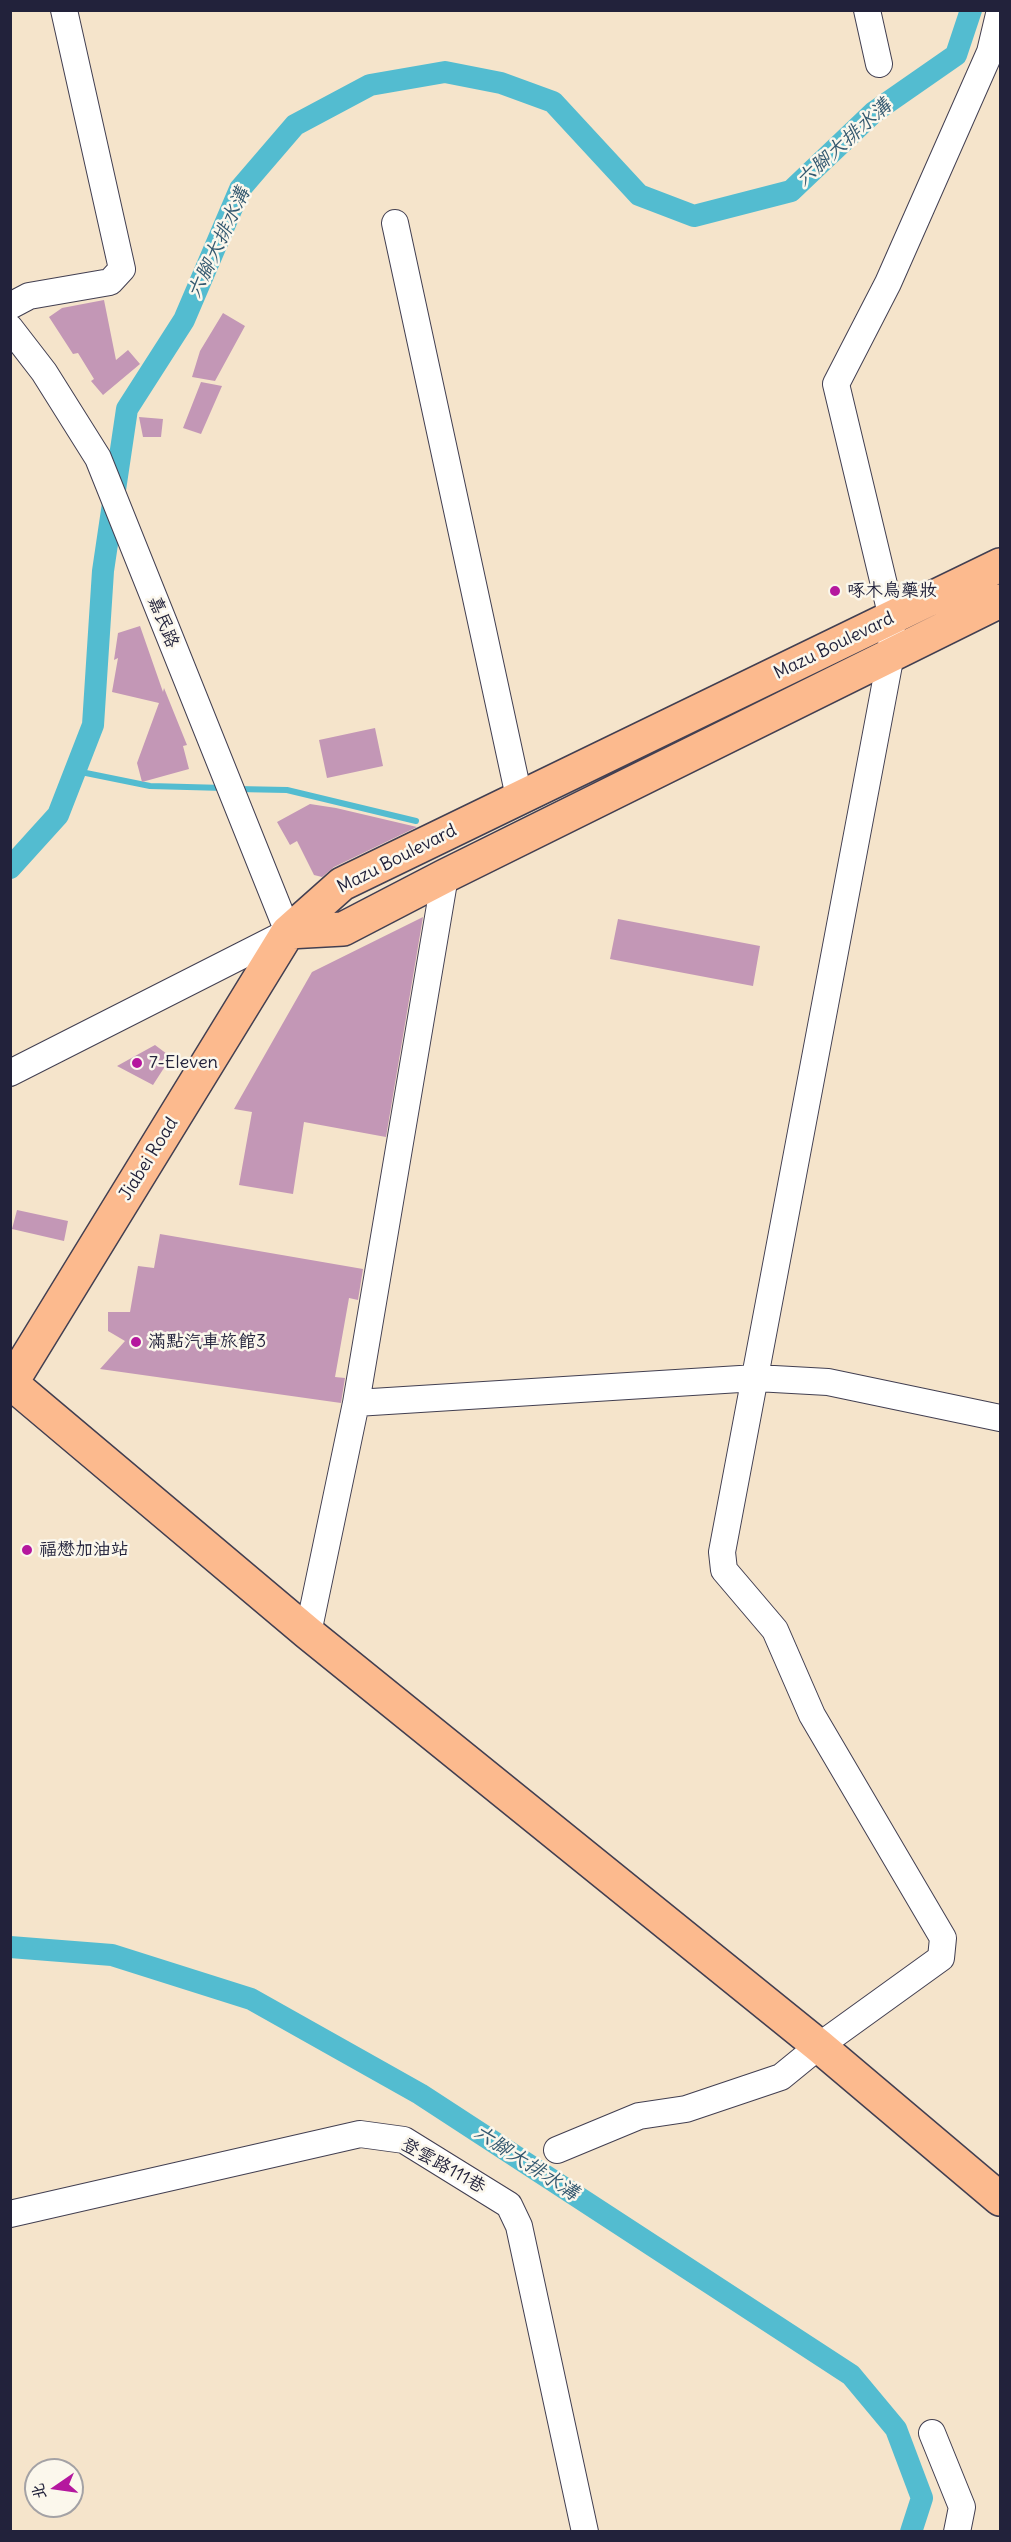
<!DOCTYPE html>
<html>
<head>
<meta charset="utf-8">
<style>
	body { margin:0 }
	#map { position:relative; width:1011px; height:2542px; overflow:hidden; background:#f5e4cb; font-family:Delius,"LXGW WenKai TC",sans-serif }
	canvas { display:block }
	.frame { position:absolute; inset:0; border:12px solid #22223b; pointer-events:none }
	.north { position:absolute; left:24px; top:2458px; width:60px; height:60px; box-sizing:border-box; background:#fbf7ec; border:2px solid #a4a2a5; border-radius:50%; rotate:257deg; font-size:16px; font-weight:700; line-height:24px; text-align:center; color:#22223b }
	.north::after { content:''; display:block; margin:auto; width:21px; height:27px; background:#b5179e; clip-path:polygon(50% 0,100% 100%,50% 72%,0 100%) }
</style>
</head>
<body>
<div id="map">
<canvas width="1011" height="2542"></canvas>
<div class="frame"></div>
<div class="north">北</div>
</div>
<script>
const ctx = document.querySelector('canvas').getContext('2d');
ctx.lineJoin = 'round';
function toPath(rows) {
  const path = new Path2D();
  for (const r of rows) {
    path.moveTo(r[0], r[1]);
    for (let i = 2; i < r.length; i += 2) path.lineTo(r[i], r[i + 1]);
  }
  return path;
}
function strokePath(path, color, width, dash) {
  ctx.strokeStyle = color;
  ctx.lineWidth = width;
  ctx.lineCap = dash ? 'butt' : 'round';
  ctx.setLineDash(dash || []);
  ctx.stroke(path);
}
function fillPath(path, color) {
  ctx.fillStyle = color;
  ctx.fill(path, 'evenodd');
}
function label(font, color, halo, rows, align = 'center') {
  ctx.font = font + ' Delius,"LXGW WenKai TC",sans-serif';
  ctx.lineWidth = 5;
  ctx.setLineDash([]);
  ctx.textBaseline = 'middle';
  ctx.strokeStyle = halo;
  ctx.fillStyle = color;
  for (const [text, x, y, turn = 0] of rows) {
    ctx.save();
    ctx.translate(x, y);
    ctx.rotate((+turn || 0) * Math.PI / 180);
    ctx.textAlign = isNaN(turn) ? turn : align;
    if (halo) ctx.strokeText(text, 0, 0);
    ctx.fillText(text, 0, 0);
    ctx.restore();
  }
}
strokePath(toPath([
	[76,771,150,786,224,788],
	[237,789,287,790,416,821]
]), '#53bcd0', 6);
strokePath(toPath([
	[10,868,58,815,93,725,103,571,127,409,184,320,240,189,295,125,370,85,445,72,501,83,553,102,639,195,694,216,791,191,874,112,956,55,971,10],
	[10,1947,112,1955,251,1999,420,2094,851,2375,896,2429,922,2498,911,2532]
]), '#53bcd0', 22);
fillPath(toPath([
	[104,300,116,360,128,350,140,364,103,395,91,381,94,379,78,353,73,354,49,317,62,308],
	[223,313,245,326,215,381,192,377,200,351],
	[201,382,222,386,201,434,183,428],
	[139,417,163,419,161,437,143,437],
	[140,626,163,692,164,688,187,745,183,746,189,769,142,782,137,763,159,703,112,692,118,658,114,660,118,633],
	[375,728,383,766,327,778,319,740],
	[310,804,336,808,417,827,334,867,322,877,314,875,297,841,290,845,277,822],
	[423,917,386,1137,304,1122,293,1194,239,1185,252,1112,234,1109,312,972],
	[618,919,760,946,753,986,610,959],
	[155,1045,171,1057,153,1085,117,1066],
	[17,1210,68,1221,64,1241,12,1229],
	[160,1234,363,1269,358,1300,349,1298,335,1377,345,1378,341,1403,100,1369,125,1341,108,1331,108,1312,130,1312,138,1266,154,1268]
]), '#c397b6');
const minor = toPath([
	[867,10,879,64],
	[395,223,519,797],
	[10,306,29,296,110,282,122,269,64,10],
	[10,328,44,372,98,458,288,932,10,1073],
	[356,1403,756,1378,828,1382,1000,1418],
	[308,1633,356,1403,445,876],
	[557,2150,639,2116,686,2109,781,2077,819,2046,941,1958,943,1938,812,1715,775,1630,724,1570,722,1552,891,654,892,618,836,384,888,283,990,52,1000,10],
	[10,2214,360,2134,404,2140,509,2205,519,2226,585,2532],
	[932,2433,962,2507,957,2532]
]);
const major = toPath([
	[288,932,343,929,445,876,1000,601],
	[10,1382,308,1633,819,2046,1000,2199],
	[10,1385,288,932,342,884,1000,565]
]);
strokePath(minor, '#423f51', 28);
strokePath(major, '#423f51', 36);
strokePath(minor, '#fff', 26);
strokePath(major, '#fcba8e', 33);
for (const [x, y, r, color] of [
	[835,591,6,"#b5179e"],
	[137,1063,6,"#b5179e"],
	[136,1342,6,"#b5179e"],
	[27,1550,6,"#b5179e"]
]) {
  const dot = new Path2D();
  dot.arc(x, y, r, 0, 2 * Math.PI);
  ctx.fillStyle = color;
  ctx.fill(dot);
  strokePath(dot, '#fbf7ec', 2);
}
label('18px', '#22223b', '#fbf7ec', [
	["啄木鳥藥妝",847,591],
	["7-Eleven",149,1063],
	["滿點汽車旅館3",148,1342],
	["福懋加油站",39,1550]
], 'left');
label('18px', '#22223b', '#fbf7ec', [
	["嘉民路",163,622,68],
	["Mazu Boulevard",834,646,-26],
	["Mazu Boulevard",397,859,-27],
	["Jiabei Road",149,1159,-58],
	["登雲路111巷",443,2166,29]
]);
label('italic 20px', '#33586f', '#fbf7ec', [
	["六腳大排水溝",844,143,-42],
	["六腳大排水溝",219,243,-65],
	["六腳大排水溝",526,2163,33]
]);
</script>
</body>
</html>
